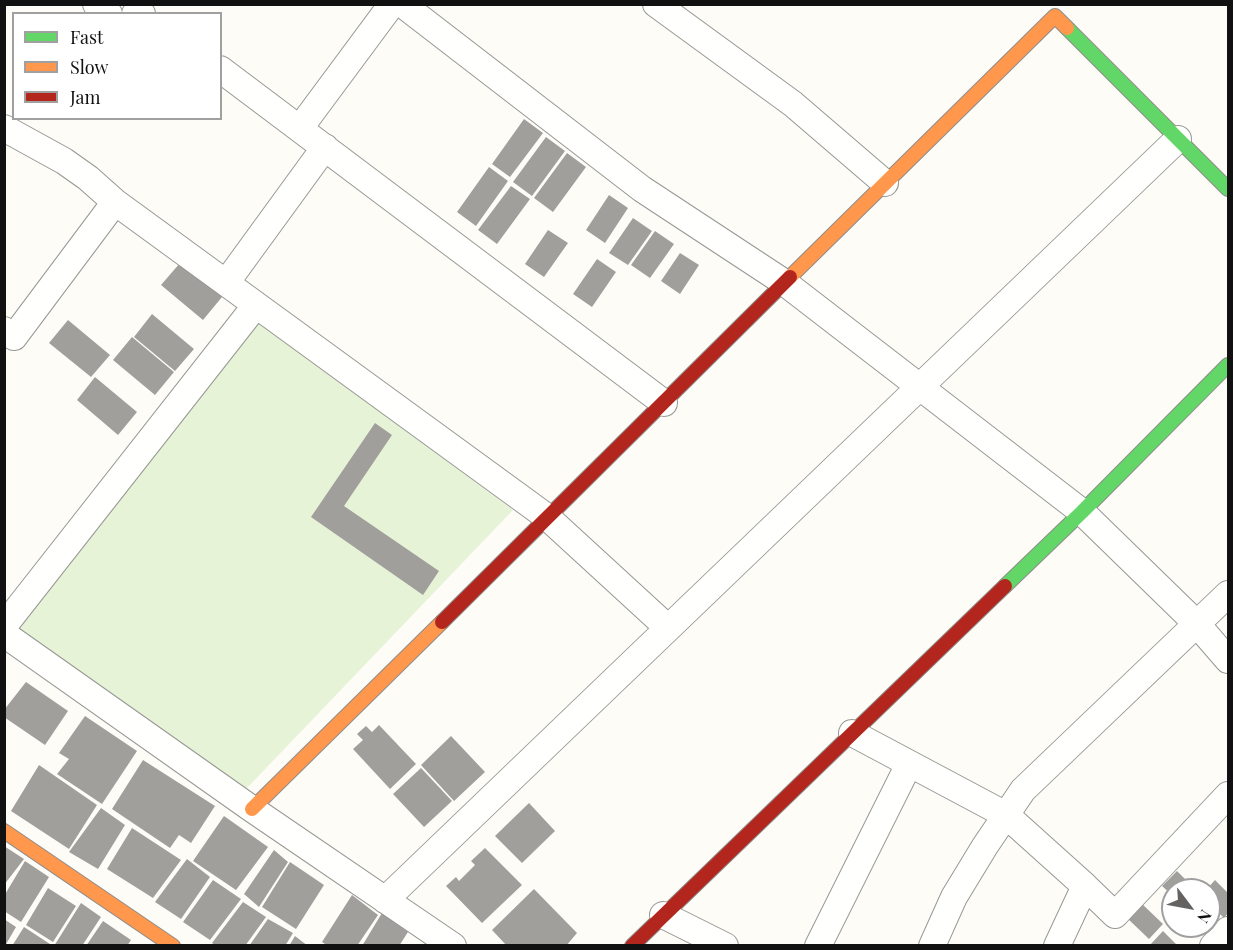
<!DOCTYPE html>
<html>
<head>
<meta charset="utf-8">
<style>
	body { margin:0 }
	#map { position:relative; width:1233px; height:950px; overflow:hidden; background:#fdfcf7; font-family:"Playfair Display",serif }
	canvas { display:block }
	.frame { position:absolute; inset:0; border:6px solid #111; pointer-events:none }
	.legend { position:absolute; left:12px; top:12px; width:210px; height:108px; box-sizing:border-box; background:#fff; border:2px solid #a0a0a0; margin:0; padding:8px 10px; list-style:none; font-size:18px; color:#111 }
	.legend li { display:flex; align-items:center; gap:12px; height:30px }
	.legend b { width:30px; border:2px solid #a0a0a0 }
	.north { position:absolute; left:1161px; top:878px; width:60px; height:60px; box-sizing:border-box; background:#fff; border:2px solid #a0a0a0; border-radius:50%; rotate:122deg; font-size:16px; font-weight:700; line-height:24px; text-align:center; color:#111 }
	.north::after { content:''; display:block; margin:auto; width:21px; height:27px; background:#646362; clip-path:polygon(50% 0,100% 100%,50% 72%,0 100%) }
</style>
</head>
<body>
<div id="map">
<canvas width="1233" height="950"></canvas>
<div class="frame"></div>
<ul class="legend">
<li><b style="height:8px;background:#63d668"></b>Fast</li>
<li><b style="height:8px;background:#ff974d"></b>Slow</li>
<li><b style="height:8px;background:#b3261e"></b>Jam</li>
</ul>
<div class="north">N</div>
</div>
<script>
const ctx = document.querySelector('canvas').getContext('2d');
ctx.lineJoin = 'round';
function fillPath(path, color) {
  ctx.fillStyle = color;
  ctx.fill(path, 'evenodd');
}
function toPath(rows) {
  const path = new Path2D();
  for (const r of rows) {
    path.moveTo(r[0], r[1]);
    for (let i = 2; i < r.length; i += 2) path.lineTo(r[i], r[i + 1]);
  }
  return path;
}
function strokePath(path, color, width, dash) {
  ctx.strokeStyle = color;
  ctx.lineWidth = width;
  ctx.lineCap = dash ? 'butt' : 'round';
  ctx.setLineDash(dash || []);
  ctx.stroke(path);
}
fillPath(toPath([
	[241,309,513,510,246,789,16,626]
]), '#e7f3d7');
fillPath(toPath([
	[524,119,543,133,510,177,492,164],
	[546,137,565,151,532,196,513,182],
	[567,153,586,167,553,212,534,198],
	[489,167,508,181,476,226,457,212],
	[511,186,530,199,497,244,478,230],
	[609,195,628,208,605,243,586,230],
	[633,218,652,231,628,265,609,253],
	[548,230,568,243,544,277,525,264],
	[655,231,674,244,650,278,631,265],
	[680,253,699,265,680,294,661,281],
	[597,259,616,272,592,307,573,294],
	[180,263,222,297,203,320,161,285],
	[152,314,194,349,175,371,134,337],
	[68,320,110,355,91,377,49,343],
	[132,337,174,372,155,395,113,360],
	[95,377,137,412,118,435,77,400],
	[375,423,392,435,344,506,439,571,423,595,311,517],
	[26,682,68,711,45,745,4,717,4,710],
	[85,716,137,751,102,804,57,774,69,759,59,753],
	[379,725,416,764,390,789,353,749,363,740,357,734,366,726,372,732],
	[451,736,485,772,454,801,421,765],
	[143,760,215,806,191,843,179,835,170,848,112,809],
	[39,765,97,805,69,849,11,811],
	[421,768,452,801,424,827,393,794],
	[529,803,555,831,522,863,495,836],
	[101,808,125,825,98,869,69,852],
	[224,816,268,847,236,890,193,861],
	[132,828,181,860,153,898,107,869],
	[4,846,24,859,4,885],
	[485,848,522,885,482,923,446,886,456,877,459,881,475,865,471,861],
	[274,850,288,862,259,907,244,894],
	[187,859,210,877,181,919,155,902],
	[25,861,49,877,21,922,4,911,4,896],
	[290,862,324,885,296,929,262,907],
	[1177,871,1196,890,1173,890,1173,896,1162,886],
	[213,880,241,899,210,940,183,922],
	[1215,880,1228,893,1228,913,1224,918,1209,903,1209,890,1206,890],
	[48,888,76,906,53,942,26,925],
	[534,889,577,933,566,946,507,946,492,930],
	[352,895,378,915,357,946,328,946,322,942],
	[243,902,266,917,245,946,216,946,212,943],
	[1140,902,1163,924,1149,939,1126,917],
	[81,903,101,917,82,946,54,946],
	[382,913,408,932,399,946,362,946],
	[4,919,16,927,5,946,4,946],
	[268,919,293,933,285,946,249,946],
	[103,921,131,940,127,946,86,946],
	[24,927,50,944,49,946,12,946],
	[1163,931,1178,946,1149,946],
	[295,936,308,946,289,946]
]), '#a19f9c');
const street = toPath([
	[96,4,109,14],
	[402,4,642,189,785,283,1082,512,1196,623,1228,660],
	[656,4,793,104,885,183],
	[135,14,142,14],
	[220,69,664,403],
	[4,128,64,161,88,178,115,202],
	[300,128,392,4],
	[226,283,325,147],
	[4,330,14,337,115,202,547,517,668,628],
	[4,626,256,305],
	[4,634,252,809,453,946],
	[852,733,1006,815,1085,886,1057,946],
	[1085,886,1115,915,1228,795],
	[385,900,1178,139],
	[663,915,725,946],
	[818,946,909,764],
	[932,946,954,897,985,846,1023,790,1228,594],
	[1213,946,1228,930]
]);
const fast = toPath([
	[1067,28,1228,189],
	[1005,586,1082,512,1228,365]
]);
const slow = toPath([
	[790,277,1055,16,1067,28],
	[252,809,442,622],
	[4,831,173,946]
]);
const jam = toPath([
	[442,622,790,277],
	[632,946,1005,586]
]);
strokePath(street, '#979795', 28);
strokePath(fast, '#8e8d8b', 16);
strokePath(slow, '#8e8d8b', 16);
strokePath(jam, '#8e8d8b', 16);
strokePath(street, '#fffffe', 26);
strokePath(fast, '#63d668', 14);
strokePath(slow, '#ff974d', 14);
strokePath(jam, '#b3261e', 14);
</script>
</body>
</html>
